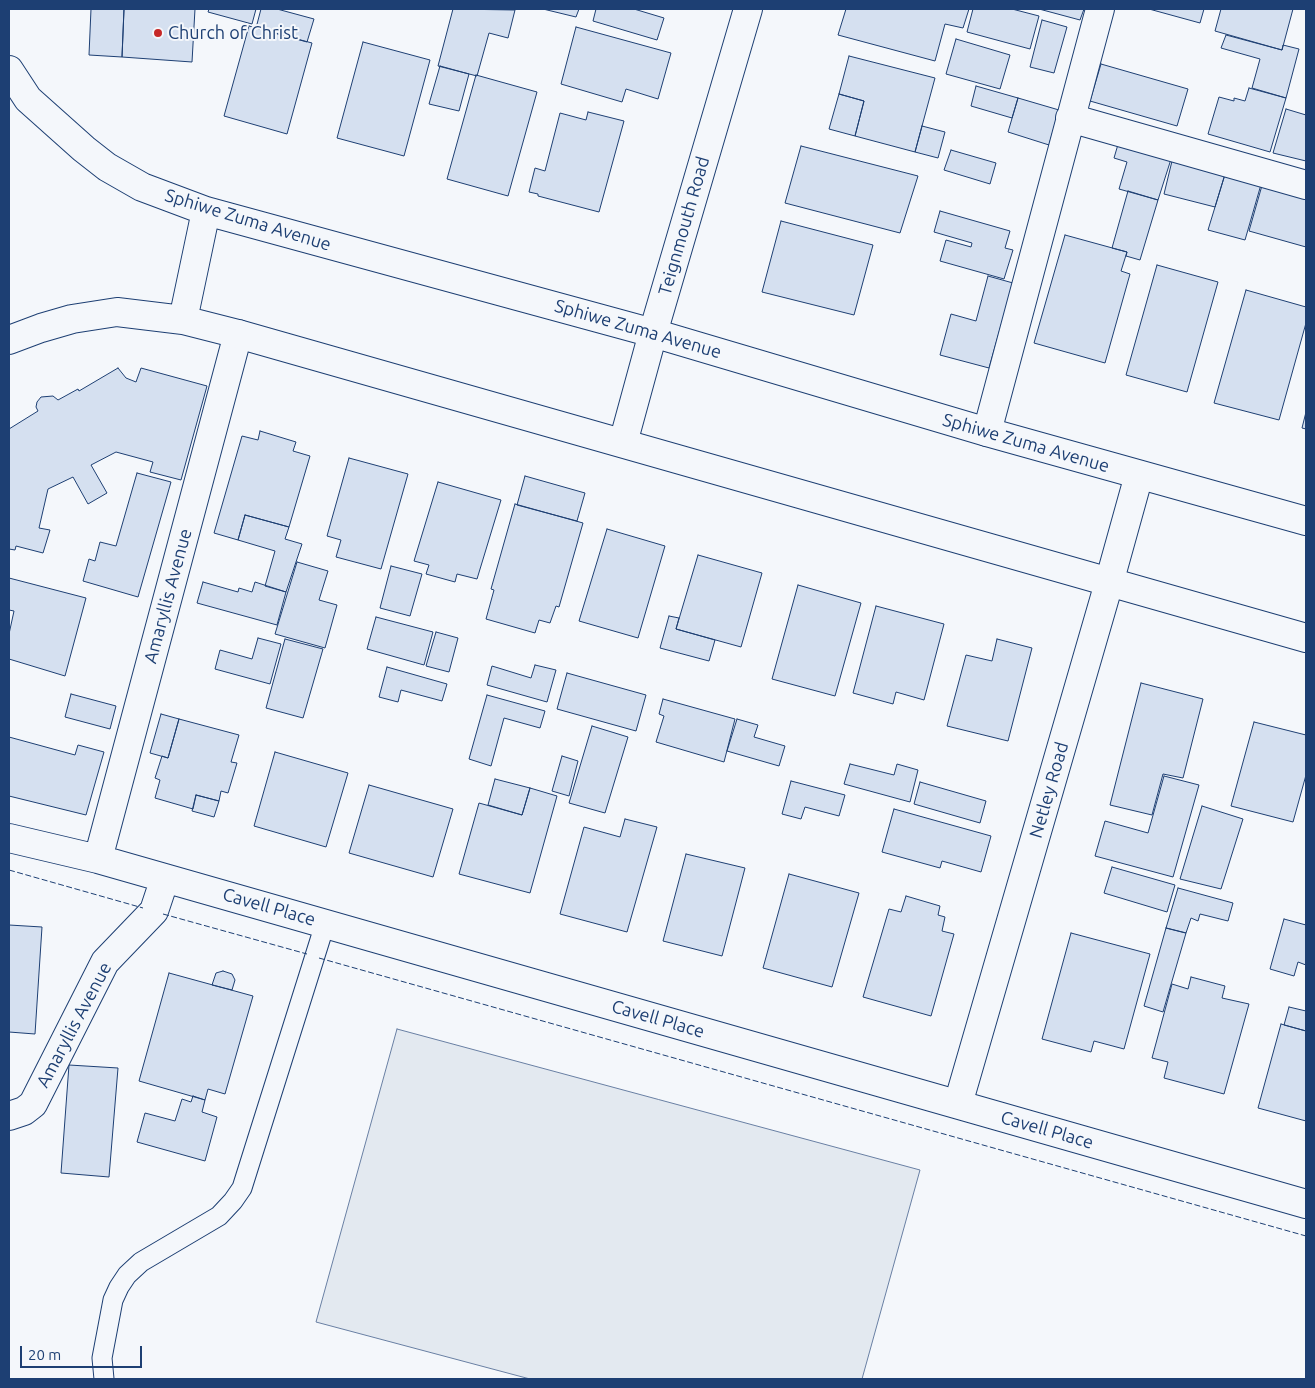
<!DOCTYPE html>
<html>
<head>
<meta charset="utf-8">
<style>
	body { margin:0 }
	#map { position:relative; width:1315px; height:1388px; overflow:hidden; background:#f4f7fb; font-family:Ubuntu,sans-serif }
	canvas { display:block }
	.frame { position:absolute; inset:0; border:10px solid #1d3f73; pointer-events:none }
	.scale { position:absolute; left:20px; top:1346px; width:122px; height:22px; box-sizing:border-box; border:2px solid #1d3f73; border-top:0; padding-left:6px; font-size:15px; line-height:18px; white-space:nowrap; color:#1d3f73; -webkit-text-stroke:4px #f4f7fb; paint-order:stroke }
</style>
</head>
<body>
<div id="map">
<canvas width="1315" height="1388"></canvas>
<div class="frame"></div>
<div class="scale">20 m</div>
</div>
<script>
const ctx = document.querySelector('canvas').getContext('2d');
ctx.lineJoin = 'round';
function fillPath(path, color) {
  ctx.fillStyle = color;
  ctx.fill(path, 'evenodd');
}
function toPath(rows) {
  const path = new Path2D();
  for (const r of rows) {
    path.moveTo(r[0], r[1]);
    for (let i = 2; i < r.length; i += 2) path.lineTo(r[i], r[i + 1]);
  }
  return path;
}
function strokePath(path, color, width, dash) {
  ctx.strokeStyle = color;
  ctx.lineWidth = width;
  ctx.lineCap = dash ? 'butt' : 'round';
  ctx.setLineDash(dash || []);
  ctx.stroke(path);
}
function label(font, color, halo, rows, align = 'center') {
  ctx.font = font + ' Ubuntu,sans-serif';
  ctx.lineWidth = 4;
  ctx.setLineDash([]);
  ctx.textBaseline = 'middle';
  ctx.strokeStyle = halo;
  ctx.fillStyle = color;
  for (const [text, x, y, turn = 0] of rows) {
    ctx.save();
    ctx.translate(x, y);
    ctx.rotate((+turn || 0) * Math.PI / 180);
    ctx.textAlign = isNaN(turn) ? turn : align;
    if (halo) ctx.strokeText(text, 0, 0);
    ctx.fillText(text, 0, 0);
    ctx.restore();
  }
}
const green = toPath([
	[397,1029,920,1170,862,1379,530,1379,316,1322,397,1029]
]);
fillPath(green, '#e3e9f0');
strokePath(green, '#687fa3', 1);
const building = toPath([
	[91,9,124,9,122,57,89,55,91,9],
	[124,9,195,9,192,62,122,57,124,9],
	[209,9,256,9,252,24,208,12,209,9],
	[261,9,277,9,314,19,307,42,256,28,261,9],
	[453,9,515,10,508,38,489,33,477,76,438,66,453,9],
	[543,9,579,9,576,17,543,9],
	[596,9,634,9,664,18,657,40,593,21,596,9],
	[846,9,969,9,963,28,945,24,935,61,838,35,846,9],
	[973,9,1012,9,1039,16,1030,49,967,32,973,9],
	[1039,9,1084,9,1080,20,1039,9],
	[1149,9,1204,9,1200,23,1149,9],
	[1221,9,1293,9,1282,50,1215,31,1221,9],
	[1042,20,1067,27,1054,73,1030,67,1042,20],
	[249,26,312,43,287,134,224,116,249,26],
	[576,27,671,53,658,99,626,89,622,102,561,84,576,27],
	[1226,35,1282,50,1283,45,1299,49,1286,98,1252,88,1260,59,1221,48,1226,35],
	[956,39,1010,55,1000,89,946,74,956,39],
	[363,42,430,60,404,156,337,138,363,42],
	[849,56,935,78,915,152,855,136,864,101,839,94,849,56],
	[1101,64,1188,89,1177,126,1090,101,1101,64],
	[440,66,469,74,459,111,429,104,440,66],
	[476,75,537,92,508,196,447,179,476,75],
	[976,86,1018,98,1012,118,971,106,976,86],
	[1249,88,1286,98,1270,152,1208,134,1219,97,1234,101,1234,98,1245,101,1249,88],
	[839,94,864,101,855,136,829,129,839,94],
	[1018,98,1059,110,1049,145,1008,132,1018,98],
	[1286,109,1306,115,1306,161,1273,153,1286,109],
	[588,112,624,121,599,212,538,196,538,194,529,192,535,168,545,171,560,113,586,120,588,112],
	[922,126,945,132,938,158,915,152,922,126],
	[1119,141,1172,156,1158,200,1119,189,1127,162,1114,158,1119,141],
	[801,146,918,176,900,233,785,203,801,146],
	[951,150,996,163,990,184,944,170,951,150],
	[1173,157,1226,171,1215,207,1164,194,1173,157],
	[1226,171,1262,181,1245,240,1208,230,1226,171],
	[1263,182,1306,194,1306,247,1249,231,1263,182],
	[1128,191,1158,200,1140,260,1126,256,1127,252,1112,248,1128,191],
	[940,211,1010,231,1005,248,1013,250,1004,279,940,261,946,240,971,247,972,243,934,232,940,211],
	[781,221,873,245,854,315,762,292,781,221],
	[1065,235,1127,252,1121,271,1130,274,1105,363,1034,343,1065,235],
	[1157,265,1218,282,1187,392,1126,375,1157,265],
	[988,276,1013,283,989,368,940,355,951,314,976,321,988,276],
	[1246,290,1306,307,1306,323,1279,420,1214,403,1246,290],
	[118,368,126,378,136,382,141,368,207,386,181,480,150,472,153,462,116,452,91,465,107,493,88,504,73,477,48,489,39,528,50,530,43,553,16,546,15,550,9,549,9,429,38,411,36,407,37,402,41,397,53,396,58,400,78,389,79,391,118,368],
	[1306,412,1306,429,1302,428,1306,412],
	[260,431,296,442,293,451,310,456,289,527,245,515,238,540,214,533,242,436,258,440,260,431],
	[349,458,408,474,381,569,336,557,341,540,327,536,349,458],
	[137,473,171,482,138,597,83,581,89,559,95,561,100,542,116,546,137,473],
	[525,476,585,493,577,521,517,505,525,476],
	[438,482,501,500,477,579,457,574,455,582,426,574,429,565,414,561,438,482],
	[515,504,583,523,559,607,556,606,550,623,539,620,535,633,486,619,494,590,491,589,515,504],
	[245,515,289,527,285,539,302,544,286,592,265,586,275,551,238,540,245,515],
	[607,529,665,546,638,638,579,621,607,529],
	[698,555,762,573,741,647,676,629,698,555],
	[297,562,328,571,319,600,337,605,325,648,275,634,297,562],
	[391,566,422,574,410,616,380,608,391,566],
	[9,578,86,598,65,676,9,659,9,634,14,611,9,610,9,578],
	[203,582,238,592,239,588,252,592,255,582,286,592,277,625,197,603,203,582],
	[798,585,861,603,835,696,772,679,798,585],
	[876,606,944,624,924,700,896,692,893,704,853,693,876,606],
	[669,616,679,618,676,629,715,640,709,661,660,648,669,616],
	[376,617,433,632,424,665,367,649,376,617],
	[436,632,458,638,449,672,426,666,436,632],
	[258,638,281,644,270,684,215,669,220,650,252,659,258,638],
	[285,639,323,649,303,718,266,708,285,639],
	[997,639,1032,648,1008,741,947,726,966,655,992,661,997,639],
	[535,665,556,670,547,702,487,685,492,666,531,678,535,665],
	[387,667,447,684,442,701,401,690,398,702,379,697,387,667],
	[567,673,646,695,636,731,557,709,567,673],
	[1141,683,1203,699,1183,778,1163,774,1152,815,1110,805,1141,683],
	[71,694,116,706,110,729,65,717,71,694],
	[487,695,545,711,540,728,504,718,491,766,469,759,487,695],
	[663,699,735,719,724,762,656,742,664,716,659,714,663,699],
	[161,714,179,719,168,758,150,753,161,714],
	[179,719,239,735,231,762,237,763,228,793,221,791,219,801,196,795,193,809,155,798,160,780,155,778,162,756,168,758,179,719],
	[737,719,758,725,754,737,785,746,779,766,727,751,737,719],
	[1254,722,1306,735,1306,775,1293,822,1231,806,1254,722],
	[592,726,628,737,605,813,569,803,592,726],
	[9,737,75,755,78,745,104,752,86,815,9,796,9,737],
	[275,752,348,773,326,847,254,826,275,752],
	[562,756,578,761,569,796,552,791,562,756],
	[850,764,894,775,897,764,918,770,910,802,844,784,850,764],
	[1164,776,1199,785,1173,877,1095,856,1105,821,1148,833,1164,776],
	[495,779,530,788,522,815,488,805,495,779],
	[791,781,845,795,839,816,805,807,801,819,782,814,791,781],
	[920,782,986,801,980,823,914,804,920,782],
	[369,785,453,809,433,877,349,853,369,785],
	[530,788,557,796,530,893,459,874,479,803,522,815,530,788],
	[196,795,219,801,214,817,192,811,196,795],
	[1202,806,1243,819,1221,889,1180,879,1202,806],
	[894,809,991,836,981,872,942,861,940,868,882,852,894,809],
	[625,819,657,827,627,932,560,914,584,827,620,837,625,819],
	[686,854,745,868,722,956,663,941,686,854],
	[1112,867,1175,885,1167,912,1104,893,1112,867],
	[789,874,859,893,832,987,763,968,789,874],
	[1178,888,1233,903,1228,921,1200,914,1198,921,1191,918,1186,933,1166,928,1178,888],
	[906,896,940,906,938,915,945,917,942,931,954,934,931,1016,863,997,889,909,901,912,906,896],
	[1284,919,1306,925,1306,965,1298,962,1294,976,1270,969,1284,919],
	[9,925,42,927,35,1034,9,1032,9,925],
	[1166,928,1186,933,1163,1012,1144,1006,1166,928],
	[1071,933,1150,954,1124,1049,1094,1041,1091,1052,1042,1039,1071,933],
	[223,971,232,974,235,980,232,990,212,985,216,973,223,971],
	[169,973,253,996,225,1094,208,1089,205,1100,139,1081,169,973],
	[1191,977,1225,986,1222,998,1249,1004,1224,1094,1164,1078,1168,1062,1152,1058,1172,984,1188,989,1191,977],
	[1289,1007,1306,1011,1306,1031,1284,1025,1289,1007],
	[1281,1024,1306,1031,1306,1121,1258,1108,1281,1024],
	[69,1065,118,1068,109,1177,61,1173,69,1065],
	[193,1096,205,1100,202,1112,217,1117,205,1161,137,1142,145,1113,175,1121,182,1099,191,1102,193,1096]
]);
fillPath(building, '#d5e0f0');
strokePath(building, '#1d3f73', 1);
const lane = toPath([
	[104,1379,102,1358,113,1300,119,1287,127,1275,141,1262,219,1216,233,1201,242,1188,325,924]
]);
const street = toPath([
	[1070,118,1306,185],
	[987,432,1100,9],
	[623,443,653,333,748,9],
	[9,838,98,859,1306,1204],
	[98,859,238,334],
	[958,1104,1109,583,1139,475],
	[9,1116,24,1111,33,1104,105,962,154,911,165,878]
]);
const secondary = toPath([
	[9,70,28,99,84,149,107,167,142,187,206,211,653,333,987,432,1306,521],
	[183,320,206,211],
	[9,340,41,328,72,319,117,312,183,320,238,334,1306,638]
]);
strokePath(lane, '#1d3f73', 21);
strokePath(street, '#1d3f73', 30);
strokePath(secondary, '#1d3f73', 30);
strokePath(lane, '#f4f7fb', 19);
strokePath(street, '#f4f7fb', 28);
strokePath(secondary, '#f4f7fb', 28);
strokePath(toPath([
	[9,870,143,908],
	[163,914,307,954],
	[319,958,1306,1236]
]), '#1d3f73', 1, [6, 2.5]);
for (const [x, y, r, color] of [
	[158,33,5,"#c62828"]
]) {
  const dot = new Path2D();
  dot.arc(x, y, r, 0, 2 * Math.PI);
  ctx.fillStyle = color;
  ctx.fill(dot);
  strokePath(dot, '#f4f7fb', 2);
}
label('18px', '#1d3f73', '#f4f7fb', [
	["Church of Christ",168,33]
], 'left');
label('18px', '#1d3f73', '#f4f7fb', [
	["Sphiwe Zuma Avenue",248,220,17],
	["Teignmouth Road",684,226,-74],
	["Sphiwe Zuma Avenue",638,329,16],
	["Sphiwe Zuma Avenue",1026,443,16],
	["Amaryllis Avenue",168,596,-75],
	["Netley Road",1049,790,-74],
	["Cavell Place",269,907,16],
	["Cavell Place",658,1019,16],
	["Amaryllis Avenue",74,1025,-62],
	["Cavell Place",1047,1130,16]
]);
</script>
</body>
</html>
